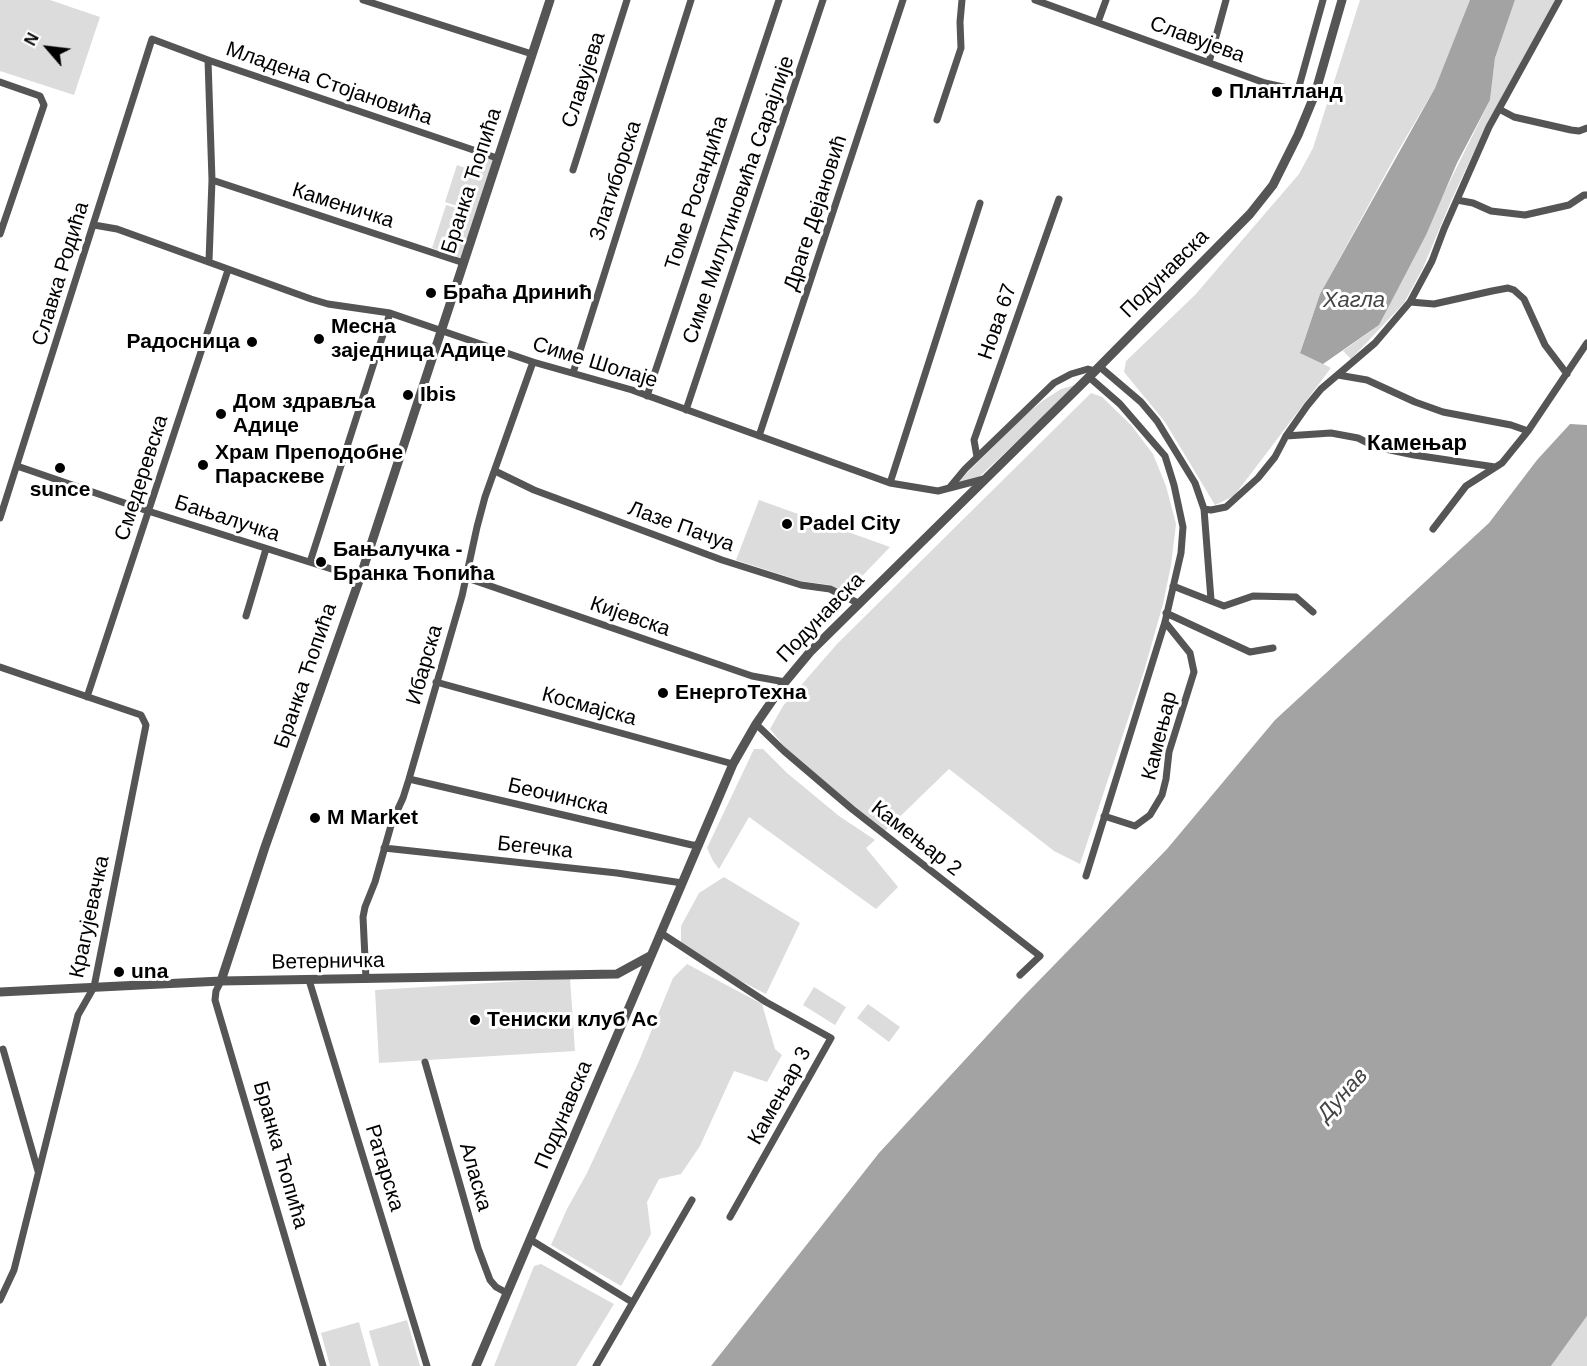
<!DOCTYPE html>
<html>
<head>
<meta charset="utf-8">
<style>
	body { margin:0 }
	#map { position:relative; width:1587px; height:1366px; overflow:hidden; background:#fff; font-family:Arial,sans-serif }
	canvas { display:block }
	.north { position:absolute; left:18px; top:18px; width:60px; height:60px; -webkit-text-stroke:4px #fff; paint-order:stroke; rotate:298deg; font-size:16px; font-weight:700; line-height:24px; text-align:center; color:#000 }
	.north::after { content:''; display:block; margin:auto; width:21px; height:27px; background:#000; clip-path:polygon(50% 0,100% 100%,50% 72%,0 100%) }
</style>
</head>
<body>
<div id="map">
<canvas width="1587" height="1366"></canvas>
<div class="north">N</div>
</div>
<script>
const ctx = document.querySelector('canvas').getContext('2d');
ctx.lineJoin = 'round';
function fillPath(path, color) {
  ctx.fillStyle = color;
  ctx.fill(path, 'evenodd');
}
function toPath(rows) {
  const path = new Path2D();
  for (const r of rows) {
    path.moveTo(r[0], r[1]);
    for (let i = 2; i < r.length; i += 2) path.lineTo(r[i], r[i + 1]);
  }
  return path;
}
function strokePath(path, color, width, dash) {
  ctx.strokeStyle = color;
  ctx.lineWidth = width;
  ctx.lineCap = dash ? 'butt' : 'round';
  ctx.setLineDash(dash || []);
  ctx.stroke(path);
}
function label(font, color, halo, rows, align = 'center') {
  ctx.font = font + ' Arial,sans-serif';
  ctx.lineWidth = 6;
  ctx.setLineDash([]);
  ctx.textBaseline = 'middle';
  ctx.strokeStyle = halo;
  ctx.fillStyle = color;
  for (const [text, x, y, turn = 0] of rows) {
    ctx.save();
    ctx.translate(x, y);
    ctx.rotate((+turn || 0) * Math.PI / 180);
    ctx.textAlign = isNaN(turn) ? turn : align;
    if (halo) ctx.strokeText(text, 0, 0);
    ctx.fillText(text, 0, 0);
    ctx.restore();
  }
}
fillPath(toPath([
	[0,0,50,0,100,17,74,95,0,71],
	[1360,0,1471,0,1435,88,1398,151,1320,294,1300,352,1331,368,1234,496,1215,505,1165,422,1124,372,1126,361,1195,295,1299,174,1313,148],
	[1515,0,1555,0,1485,128,1451,201,1423,268,1404,303,1351,359,1343,351,1379,325,1490,100,1495,58],
	[482,155,493,159,462,258,432,248,446,205,464,210,473,181,463,208,445,202,457,165,476,172],
	[1078,384,977,479,956,484,1023,417,1041,402,1061,389],
	[1091,393,1102,397,1131,425,1153,454,1166,486,1176,524,1171,565,1163,604,1144,671,1080,864,1054,851,949,769,883,833,793,757,770,729,783,706,837,644],
	[759,500,890,547,846,593,830,585,801,581,736,560],
	[754,749,763,749,787,773,839,816,875,840,866,848,898,887,876,909,749,817,719,869,713,861,707,848],
	[724,877,800,923,766,994,681,950,681,926,699,893],
	[687,964,762,1004,775,1049,782,1055,767,1082,734,1071,700,1146,681,1174,659,1179,647,1202,651,1234,621,1286,551,1245,567,1209,587,1173,639,1061,673,978],
	[570,978,575,1051,379,1063,375,990],
	[814,987,846,1007,835,1025,803,1005],
	[868,1004,900,1027,889,1042,857,1018],
	[541,1264,614,1304,576,1366,494,1366,534,1266],
	[1587,1316,1587,1366,1551,1366],
	[407,1320,420,1366,379,1366,369,1331],
	[359,1322,371,1366,330,1366,321,1333]
]), '#dcdcdc');
fillPath(toPath([
	[1470,0,1515,0,1495,58,1490,100,1457,163,1426,235,1379,325,1323,364,1300,353,1320,294,1435,88],
	[1570,424,1587,425,1587,1316,1551,1366,711,1366,879,1153,1021,999,1167,849,1275,720,1489,523,1537,460]
]), '#a3a3a3');
strokePath(toPath([
	[363,0,532,54],
	[1035,0,1265,83,1315,94],
	[1098,22,1106,0],
	[208,60,212,180,209,261],
	[1209,62,1226,0],
	[0,82,40,96,44,105,0,234],
	[1298,90,1323,0],
	[1499,109,1514,117,1571,130,1579,131,1587,128],
	[937,120,961,48,960,22,962,0],
	[573,170,627,0],
	[212,180,464,263],
	[1457,200,1473,203,1491,211,1525,215,1569,205,1584,195,1587,195],
	[94,225,117,229,311,299,328,304,390,313,533,362,632,390,890,483,938,491,984,479],
	[1410,302,1434,304,1492,291,1508,288,1514,290,1524,299,1545,345,1567,374],
	[1100,367,1141,402,1157,421,1195,483,1204,509,1211,600],
	[573,373,691,0],
	[1338,375,1367,380,1415,402,1443,412,1511,425,1528,431],
	[647,396,779,0],
	[686,410,823,0],
	[759,436,903,0],
	[1286,436,1331,433,1358,438,1376,447,1414,455,1495,467],
	[977,457,974,440,1059,199],
	[17,466,148,511,360,578],
	[495,471,534,490,722,560,801,585,830,589,858,603],
	[890,483,980,203],
	[950,487,965,469,1054,383,1071,374,1088,369,1095,371],
	[1204,509,1211,510,1226,507,1258,478,1275,457,1286,436,1307,406,1321,389,1375,343,1410,302,1432,261,1444,229,1489,127,1559,0],
	[0,518,152,39,208,60,497,158],
	[1433,529,1466,486,1502,463,1528,431,1587,343],
	[310,562,390,313],
	[467,578,752,676,785,682],
	[1173,586,1224,606,1253,596,1296,597,1313,612],
	[1166,613,1250,652,1273,648],
	[246,616,266,549],
	[0,667,141,715,146,725,94,987,78,1015,14,1270,0,1300],
	[436,682,733,764],
	[87,697,228,270],
	[756,724,784,751,852,809,1040,956,1020,975],
	[409,779,692,845,699,845],
	[1104,816,1135,826,1150,815,1162,795,1166,779,1169,752,1194,672,1190,653,1165,622],
	[384,848,617,873,682,883],
	[1086,876,1165,622,1181,553,1183,527,1174,485,1165,456,1120,404,1089,377],
	[661,933,766,1002,831,1038,730,1217],
	[366,979,363,917,365,907,375,882,392,822,403,798,409,779,462,596,477,527,485,497,533,362],
	[309,980,427,1366],
	[221,981,216,991,215,1000,323,1366],
	[3,1049,38,1171],
	[425,1062,478,1248,490,1280,496,1287,507,1293],
	[531,1240,632,1302],
	[596,1366,692,1200]
]), '#555', 7);
strokePath(toPath([
	[221,981,265,847,360,578,550,0],
	[0,992,221,981,617,974,650,956],
	[476,1366,733,764,756,724,785,682,810,652,1095,371,1250,214,1273,185,1298,135,1315,94,1342,0]
]), '#555', 9);
for (const [x, y, r, color] of [
	[1217,92,6,"#000"],
	[431,293,6,"#000"],
	[319,339,6,"#000"],
	[252,342,6,"#000"],
	[408,395,6,"#000"],
	[221,414,6,"#000"],
	[203,465,6,"#000"],
	[60,468,6,"#000"],
	[787,524,6,"#000"],
	[321,562,6,"#000"],
	[663,693,6,"#000"],
	[315,818,6,"#000"],
	[119,972,6,"#000"],
	[475,1020,6,"#000"]
]) {
  const dot = new Path2D();
  dot.arc(x, y, r, 0, 2 * Math.PI);
  ctx.fillStyle = color;
  ctx.fill(dot);
  strokePath(dot, '#fff', 2);
}
label('21px', '#000', '#fff', [
	["Славујева",1197,40,20],
	["Славујева",584,80,-72],
	["Младена Стојановића",329,84,19],
	["Бранка Ћопића",472,181,-72],
	["Златиборска",616,181,-72],
	["Томе Росандића",697,193,-72],
	["Симе Милутиновића Сарајлије",739,200,-71],
	["Каменичка",343,206,18],
	["Драге Дејановић",816,213,-72],
	["Славка Родића",61,274,-73],
	["Подунавска",1165,274,-45],
	["Нова 67",998,322,-71],
	["Симе Шолаје",595,363,17],
	["Смедеревска",142,478,-72],
	["Бањалучка",227,519,18],
	["Лазе Пачуа",681,527,20],
	["Кијевска",630,617,19],
	["Подунавска",821,618,-46],
	["Ибарска",425,665,-74],
	["Бранка Ћопића",306,676,-71],
	["Космајска",589,707,15],
	["Камењар",1160,736,-76],
	["Беочинска",558,797,13],
	["Камењар 2",916,839,38],
	["Бегечка",535,848,6],
	["Крагујевачка",90,917,-78],
	["Ветерничка",328,962,-1],
	["Камењар 3",780,1096,-61],
	["Подунавска",564,1115,-67],
	["Бранка Ћопића",280,1155,74],
	["Ратарска",384,1168,73],
	["Аласка",475,1177,74]
]);
label('bold 21px', '#000', '#fff', [
	["Плантланд",1229,92],
	["Браћа Дринић",443,293],
	["Месна",331,327],
	["заједница Адице",331,351],
	["Радосница",240,342,"right"],
	["Ibis",420,395],
	["Дом здравља",233,402],
	["Адице",233,426],
	["Храм Преподобне",215,453],
	["Параскеве",215,477],
	["sunce",60,490,"center"],
	["Padel City",799,524],
	["Бањалучка -",333,550],
	["Бранка Ћопића",333,574],
	["ЕнергоТехна",675,693],
	["M Market",327,818],
	["una",131,972],
	["Тениски клуб Ас",487,1020]
], 'left');
label('italic 22px', '#444', '#fff', [
	["Хагла",1354,301],
	["Дунав",1343,1095,-48]
]);
label('bold 22px', '#000', '#fff', [
	["Камењар",1417,444]
]);
</script>
</body>
</html>
